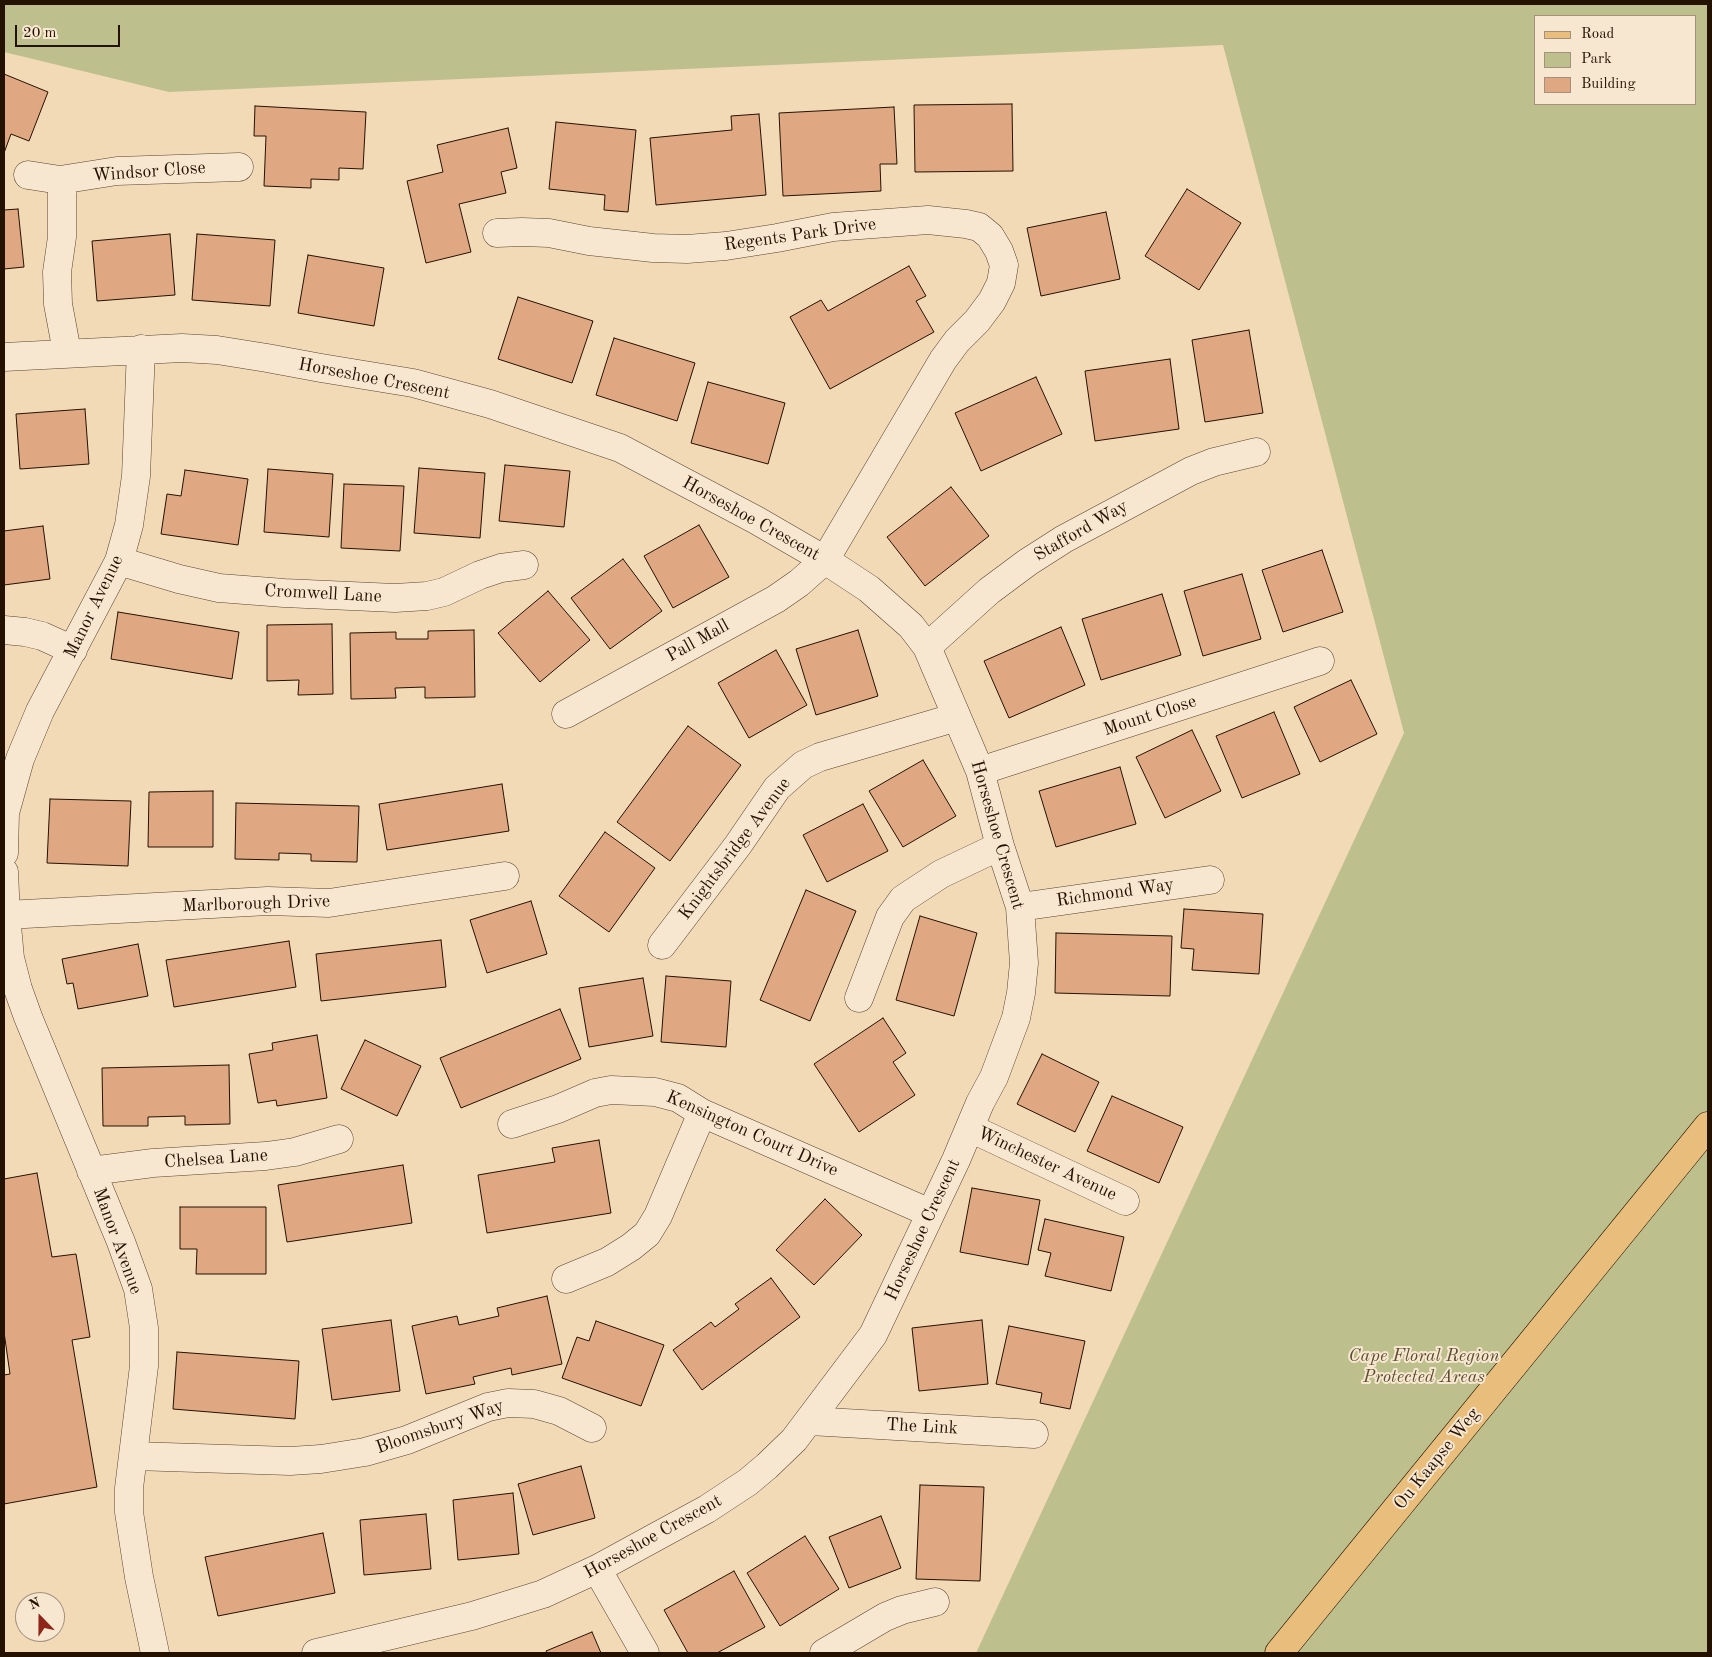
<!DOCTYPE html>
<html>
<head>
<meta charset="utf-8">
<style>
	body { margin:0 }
	#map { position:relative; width:1712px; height:1657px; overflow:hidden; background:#f2dab7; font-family:"Old Standard TT",serif }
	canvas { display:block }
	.frame { position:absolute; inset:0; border:5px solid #241100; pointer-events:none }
	.legend { position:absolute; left:1534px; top:15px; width:162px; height:90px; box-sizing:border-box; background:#f7e7d0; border:1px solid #a3917d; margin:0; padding:6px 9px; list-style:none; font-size:15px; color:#241100 }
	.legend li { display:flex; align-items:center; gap:10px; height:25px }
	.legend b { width:25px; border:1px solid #a3917d }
	.north { position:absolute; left:15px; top:1592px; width:50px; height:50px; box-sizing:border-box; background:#f7e7d0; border:1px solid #a3917d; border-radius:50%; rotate:338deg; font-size:14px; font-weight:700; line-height:20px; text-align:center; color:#241100 }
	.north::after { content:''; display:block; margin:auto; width:18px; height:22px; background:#8f2418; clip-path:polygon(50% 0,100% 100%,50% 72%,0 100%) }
	.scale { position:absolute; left:15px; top:25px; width:105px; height:22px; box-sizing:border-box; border:2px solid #241100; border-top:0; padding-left:6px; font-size:15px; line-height:18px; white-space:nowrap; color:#241100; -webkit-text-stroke:4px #f7e7d0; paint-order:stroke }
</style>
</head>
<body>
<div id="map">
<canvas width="1712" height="1657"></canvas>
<div class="frame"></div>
<ul class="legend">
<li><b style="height:6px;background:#e9bd7c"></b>Road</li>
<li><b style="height:14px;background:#bdbf8d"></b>Park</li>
<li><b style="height:14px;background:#e0a783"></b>Building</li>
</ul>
<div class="north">N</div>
<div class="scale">20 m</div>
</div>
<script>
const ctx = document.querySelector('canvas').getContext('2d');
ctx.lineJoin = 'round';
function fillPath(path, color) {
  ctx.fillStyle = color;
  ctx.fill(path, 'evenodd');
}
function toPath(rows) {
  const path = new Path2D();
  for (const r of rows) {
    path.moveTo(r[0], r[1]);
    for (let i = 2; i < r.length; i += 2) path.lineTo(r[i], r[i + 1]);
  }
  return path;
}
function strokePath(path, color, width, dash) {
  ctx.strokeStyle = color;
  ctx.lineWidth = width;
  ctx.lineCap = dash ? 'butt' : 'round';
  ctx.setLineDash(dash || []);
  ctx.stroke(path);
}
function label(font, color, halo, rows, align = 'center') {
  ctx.font = font + ' "Old Standard TT",serif';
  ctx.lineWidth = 4;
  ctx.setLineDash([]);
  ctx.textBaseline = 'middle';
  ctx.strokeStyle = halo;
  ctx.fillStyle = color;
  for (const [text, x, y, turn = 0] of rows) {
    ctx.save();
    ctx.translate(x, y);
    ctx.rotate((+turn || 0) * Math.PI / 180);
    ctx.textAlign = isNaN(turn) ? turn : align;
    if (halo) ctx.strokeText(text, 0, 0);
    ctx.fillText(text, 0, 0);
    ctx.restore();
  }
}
fillPath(toPath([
	[4,4,1708,4,1708,1653,976,1653,1404,733,1223,45,169,92,4,52],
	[1536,16,1696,16,1696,104,1536,104]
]), '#bdbf8d');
const building = toPath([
	[4,74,48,92,29,141,11,134,4,153,4,74],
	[1012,104,1013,171,915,172,914,105,1012,104],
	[255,106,366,112,363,169,339,168,339,180,311,179,311,188,264,186,266,136,254,136,255,106],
	[894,107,897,164,880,164,881,191,783,196,779,113,894,107],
	[759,114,766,195,656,205,650,138,732,130,731,116,759,114],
	[556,122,636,130,628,212,604,210,605,195,549,189,556,122],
	[508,128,517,168,501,172,506,193,459,204,471,252,426,263,407,181,443,172,437,145,508,128],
	[1187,189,1241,223,1199,290,1145,256,1187,189],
	[18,209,24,267,4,269,4,210,18,209],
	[1106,212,1120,279,1041,296,1027,228,1106,212],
	[170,234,175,295,97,301,92,241,170,234],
	[197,234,275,240,270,306,192,300,197,234],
	[308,255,384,268,374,326,298,313,308,255],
	[909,266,926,296,916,301,934,332,830,389,790,317,821,300,828,311,909,266],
	[518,297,593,321,572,383,498,359,518,297],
	[1249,330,1263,413,1205,422,1192,340,1249,330],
	[614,338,695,363,677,421,596,395,614,338],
	[1170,359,1179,429,1095,441,1085,371,1170,359],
	[1036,377,1062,434,981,471,955,413,1036,377],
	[708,382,785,403,768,464,691,443,708,382],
	[85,409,89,464,20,469,16,414,85,409],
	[505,465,570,471,564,527,499,521,505,465],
	[419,468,485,473,480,538,414,533,419,468],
	[268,469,333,474,329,537,264,532,268,469],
	[185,470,248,479,238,545,161,534,167,494,181,496,185,470],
	[344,484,404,486,400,551,341,548,344,484],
	[951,487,989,536,925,586,887,537,951,487],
	[699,525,729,577,673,608,644,556,699,525],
	[43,526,50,579,4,585,4,531,43,526],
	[1322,550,1343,612,1283,632,1262,570,1322,550],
	[623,559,662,611,610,649,571,598,623,559],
	[1242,574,1261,639,1203,656,1184,591,1242,574],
	[548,591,590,640,540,682,498,633,548,591],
	[1162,594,1181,655,1101,680,1082,619,1162,594],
	[118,612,239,632,232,679,111,659,118,612],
	[332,624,333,694,298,695,299,680,267,681,267,625,332,624],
	[1061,627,1085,685,1009,718,984,661,1061,627],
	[474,630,475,697,425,698,425,687,395,688,396,698,351,699,350,633,396,632,396,639,428,639,428,631,474,630],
	[858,630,878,696,816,715,796,649,858,630],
	[776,650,807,705,749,738,718,683,776,650],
	[1351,680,1377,734,1320,762,1294,707,1351,680],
	[1274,712,1300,774,1242,798,1216,736,1274,712],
	[688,726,741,765,670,861,617,822,688,726],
	[1192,730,1221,791,1165,818,1136,757,1192,730],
	[923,760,956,816,903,847,869,791,923,760],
	[1120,767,1136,824,1056,847,1039,791,1120,767],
	[502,784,509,831,387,850,379,804,502,784],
	[213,791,213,847,148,847,149,792,213,791],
	[50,799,131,801,128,866,47,863,50,799],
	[236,803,359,806,357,862,311,861,311,854,279,853,279,860,235,859,236,803],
	[863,804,888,851,827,882,803,835,863,804],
	[605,832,655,868,609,932,559,896,605,832],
	[806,890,856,911,810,1021,760,1000,806,890],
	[531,901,547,954,487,973,470,920,531,901],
	[1184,909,1263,914,1259,974,1192,970,1194,949,1181,948,1184,909],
	[920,916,977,933,954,1016,896,1000,920,916],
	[1056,933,1172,936,1170,996,1055,993,1056,933],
	[441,940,446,987,321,1001,316,954,441,940],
	[289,941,296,987,174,1007,166,960,289,941],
	[138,944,148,996,78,1009,73,983,67,984,62,959,138,944],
	[666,976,731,981,726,1047,661,1042,666,976],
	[643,978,653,1036,589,1047,579,988,643,978],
	[560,1009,581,1059,461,1108,440,1058,560,1009],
	[883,1018,906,1053,893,1062,915,1095,859,1132,814,1064,883,1018],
	[317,1035,327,1098,277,1106,276,1100,258,1103,249,1054,273,1050,272,1043,317,1035],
	[365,1040,421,1066,397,1116,341,1089,365,1040],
	[1042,1054,1099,1082,1075,1132,1017,1104,1042,1054],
	[229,1065,230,1124,185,1125,185,1116,148,1117,148,1126,103,1126,102,1068,229,1065],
	[1112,1096,1183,1127,1159,1183,1087,1151,1112,1096],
	[599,1140,611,1213,487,1233,478,1175,555,1162,552,1148,599,1140],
	[403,1165,412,1223,287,1242,278,1185,403,1165],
	[37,1173,52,1257,76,1254,90,1337,72,1340,97,1487,4,1504,4,1375,10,1374,4,1332,4,1179,37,1173],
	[972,1188,1040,1200,1028,1265,960,1252,972,1188],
	[825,1199,862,1235,814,1285,776,1250,825,1199],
	[180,1207,266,1207,266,1274,196,1274,197,1249,180,1249,180,1207],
	[1045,1219,1124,1237,1111,1291,1045,1276,1051,1253,1038,1250,1045,1219],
	[771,1278,800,1317,702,1390,673,1350,711,1322,715,1327,739,1309,735,1304,771,1278],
	[547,1296,562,1364,512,1375,511,1368,473,1377,475,1384,426,1394,412,1326,457,1316,459,1325,499,1316,497,1308,547,1296],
	[391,1320,400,1391,332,1400,322,1329,391,1320],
	[982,1320,988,1384,919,1391,912,1328,982,1320],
	[596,1321,664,1345,641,1406,562,1378,577,1337,589,1341,596,1321],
	[1009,1326,1085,1341,1070,1409,1040,1403,1042,1393,996,1384,1009,1326],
	[177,1352,299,1361,295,1419,173,1409,177,1352],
	[581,1466,595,1518,533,1535,518,1484,581,1466],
	[920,1485,984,1487,980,1581,916,1579,920,1485],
	[513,1493,519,1554,458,1560,453,1500,513,1493],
	[426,1514,431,1569,364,1575,360,1520,426,1514],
	[881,1516,901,1568,849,1588,829,1537,881,1516],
	[323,1533,335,1593,218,1616,205,1557,323,1533],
	[805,1536,839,1589,780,1626,747,1573,805,1536],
	[734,1571,765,1627,717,1653,688,1653,664,1610,734,1571],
	[592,1632,601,1653,547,1653,546,1651,592,1632]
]);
fillPath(building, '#e0a783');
strokePath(building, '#241100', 1);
const minor = toPath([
	[28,175,60,180],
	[497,233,522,232,549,233,589,241,653,248,687,249,726,246,777,238,833,227,928,220,966,224,979,227,990,236,999,251,1004,265,1001,283,992,301,977,321,957,341,943,360,825,560,799,583,776,599,566,714],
	[67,352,58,304,57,272,62,237,62,191,60,180,117,171,239,167],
	[4,357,182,348,217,350,267,358,321,368,413,383,490,404,620,448,756,520,825,560,869,589,911,626,927,647,980,771,1000,846,1020,907,1024,963,1021,993,1016,1018,994,1077,980,1103,956,1160,873,1335,794,1440,767,1466,748,1482,707,1509,597,1569,543,1594,472,1616,316,1653],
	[119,561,179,579,219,588,284,593,395,598,427,596,444,592,480,575,501,568,524,565],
	[4,630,25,632,42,636,73,650],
	[927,647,989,591,1028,562,1064,539,1191,471,1214,462,1256,452],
	[980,771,1320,661],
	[4,853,5,813,20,759,40,711,119,561,129,525,136,476,141,349],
	[4,872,6,915,10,958,18,989,28,1017,121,1242,138,1289,144,1328,144,1366,129,1488,129,1512,139,1577,155,1653],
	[1020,907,1210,880],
	[6,915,268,901,329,903,505,876],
	[662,945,738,845,777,788,803,765,820,757,957,717],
	[859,998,890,917,903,899,941,874,1000,846],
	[512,1124,558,1109,595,1093,611,1090,655,1092,678,1098,702,1113,930,1213],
	[970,1128,1125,1201],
	[91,1171,153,1163,266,1156,295,1152,339,1139],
	[566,1279,607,1262,631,1247,647,1234,658,1216,702,1113],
	[810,1421,1034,1434],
	[134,1456,290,1461,321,1459,365,1452,407,1440,488,1407,508,1403,534,1404,559,1411,592,1428],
	[597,1569,645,1653],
	[824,1653,885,1617,902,1610,935,1602]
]);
const primary = toPath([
	[1279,1653,1708,1126]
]);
strokePath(minor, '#58432e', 29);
strokePath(primary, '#241100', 29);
strokePath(minor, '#f7e7d0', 28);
strokePath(primary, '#e9bd7c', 28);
label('18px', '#241100', '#f7e7d0', [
	["Windsor Close",149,172,-4],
	["Regents Park Drive",800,235,-8],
	["Horseshoe Crescent",374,379,11],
	["Horseshoe Crescent",751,519,29],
	["Stafford Way",1081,531,-30],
	["Cromwell Lane",323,594,3],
	["Manor Avenue",94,607,-64],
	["Pall Mall",698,641,-29],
	["Mount Close",1150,716,-18],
	["Horseshoe Crescent",997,835,74],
	["Knightsbridge Avenue",735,849,-53],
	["Richmond Way",1115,893,-8],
	["Marlborough Drive",256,904,-2],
	["Kensington Court Drive",752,1134,24],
	["Chelsea Lane",216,1159,-4],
	["Winchester Avenue",1047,1164,25],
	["Horseshoe Crescent",923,1230,-65],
	["Manor Avenue",117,1241,70],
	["Bloomsbury Way",440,1427,-19],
	["The Link",922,1427,3],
	["Ou Kaapse Weg",1437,1459,-51],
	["Horseshoe Crescent",653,1537,-29]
]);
label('italic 18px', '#5a4e31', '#f7e7d0', [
	["Cape Floral Region",1424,1356],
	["Protected Areas",1424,1377]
]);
</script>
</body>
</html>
